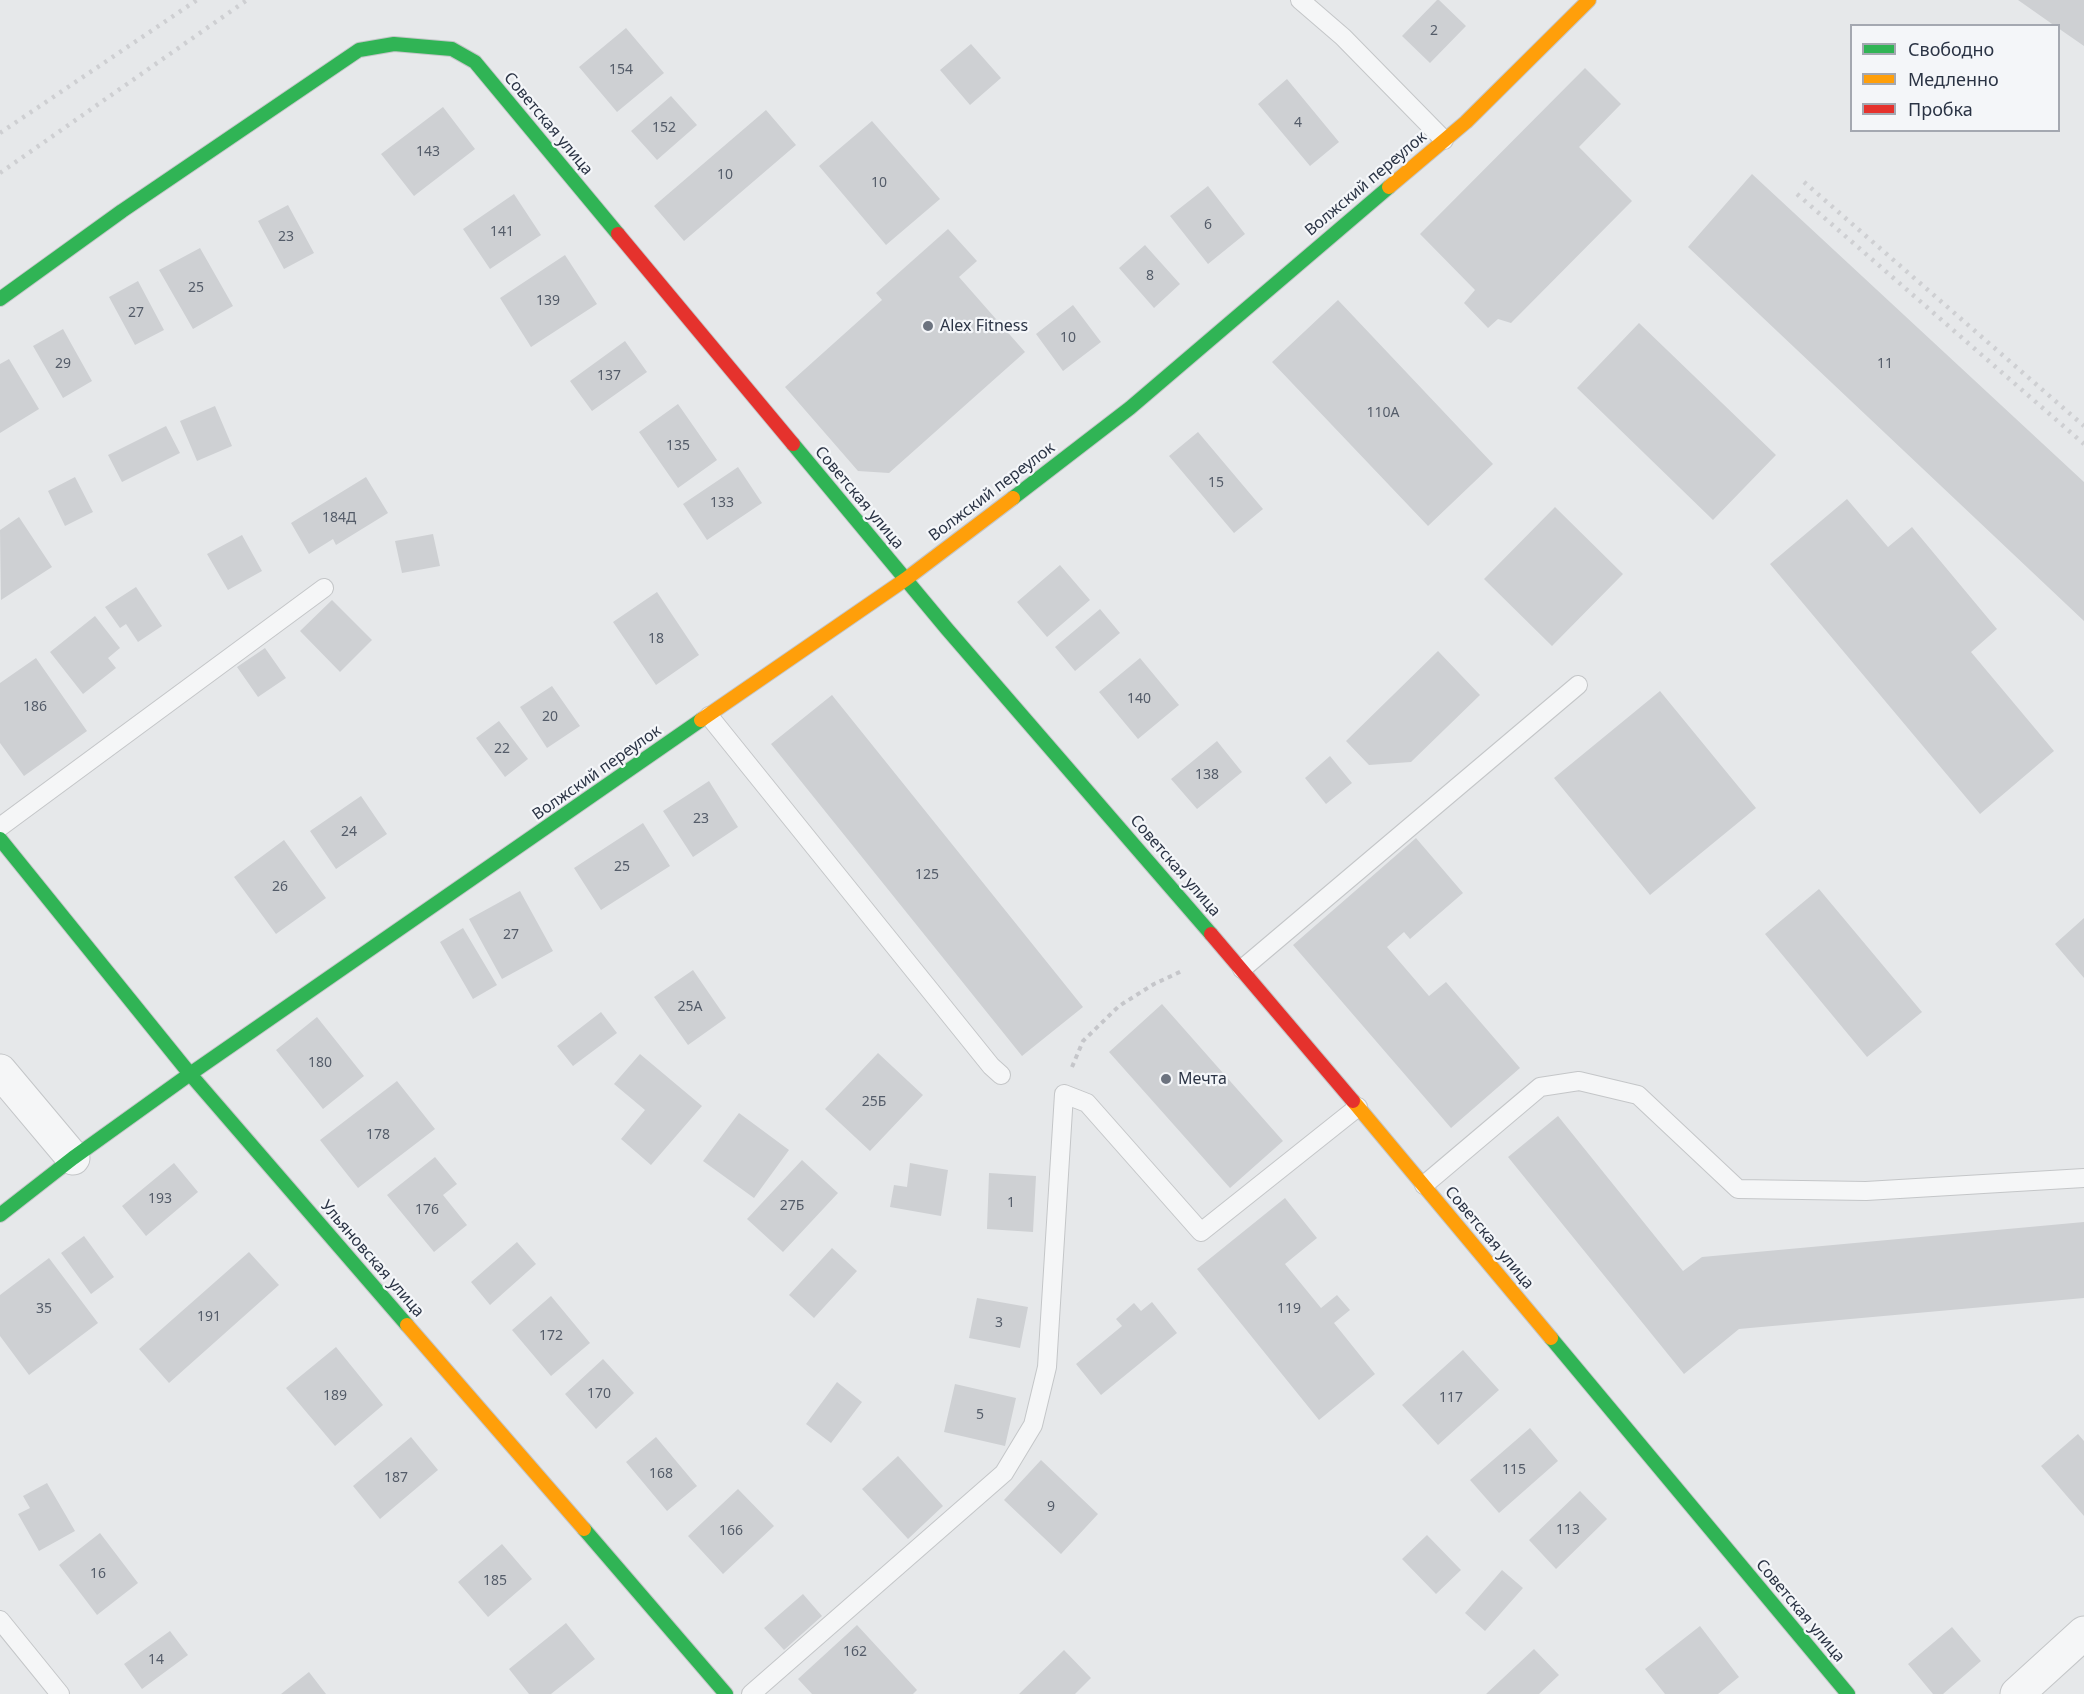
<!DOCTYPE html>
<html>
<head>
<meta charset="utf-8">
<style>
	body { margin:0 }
	#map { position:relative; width:2084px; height:1694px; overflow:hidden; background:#e6e8ea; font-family:"Noto Sans",sans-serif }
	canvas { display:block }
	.legend { position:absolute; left:1850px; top:24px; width:210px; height:108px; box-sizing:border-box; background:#f4f6f9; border:2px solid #a4a8b1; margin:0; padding:8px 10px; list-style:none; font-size:18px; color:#2b3445 }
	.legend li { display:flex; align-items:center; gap:12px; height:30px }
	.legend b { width:30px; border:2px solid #a4a8b1 }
</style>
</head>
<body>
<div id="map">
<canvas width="2084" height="1694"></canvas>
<ul class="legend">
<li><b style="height:8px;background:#30b455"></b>Свободно</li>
<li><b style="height:8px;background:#ff9f0a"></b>Медленно</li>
<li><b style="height:8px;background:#e5322d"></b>Пробка</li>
</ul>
</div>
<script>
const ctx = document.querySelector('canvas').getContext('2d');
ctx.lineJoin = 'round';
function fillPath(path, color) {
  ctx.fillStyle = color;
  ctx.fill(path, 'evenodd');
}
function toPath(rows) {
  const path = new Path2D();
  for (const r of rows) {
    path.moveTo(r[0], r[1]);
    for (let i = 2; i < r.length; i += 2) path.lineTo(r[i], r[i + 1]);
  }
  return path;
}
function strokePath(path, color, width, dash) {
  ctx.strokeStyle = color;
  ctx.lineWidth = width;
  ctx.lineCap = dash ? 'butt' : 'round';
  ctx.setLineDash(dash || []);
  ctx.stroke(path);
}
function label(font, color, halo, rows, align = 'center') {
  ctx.font = font + ' "Noto Sans",sans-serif';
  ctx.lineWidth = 4.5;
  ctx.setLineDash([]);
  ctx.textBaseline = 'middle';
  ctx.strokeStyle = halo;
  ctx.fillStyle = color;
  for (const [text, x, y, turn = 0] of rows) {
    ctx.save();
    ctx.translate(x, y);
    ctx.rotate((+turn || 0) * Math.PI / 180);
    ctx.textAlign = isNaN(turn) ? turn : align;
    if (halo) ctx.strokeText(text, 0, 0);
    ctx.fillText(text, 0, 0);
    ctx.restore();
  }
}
fillPath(toPath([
	[1437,0,1439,0,1466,26,1430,63,1402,36],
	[2018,0,2084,0,2084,46,2058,28,2058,26,2055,26],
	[626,28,664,73,617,112,579,67],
	[971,44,1001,78,970,105,940,70],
	[1585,68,1621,104,1579,147,1632,201,1511,323,1498,319,1488,328,1464,303,1475,290,1420,234],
	[1287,79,1339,142,1310,166,1258,104],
	[671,96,697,125,657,160,631,131],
	[443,107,475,149,414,196,381,154],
	[766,110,796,145,684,241,654,206],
	[872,121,940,199,886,245,819,166],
	[1752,174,2084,482,2084,621,1688,247],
	[1208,186,1245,234,1208,264,1170,216],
	[514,194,541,235,490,269,463,229],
	[288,205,314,253,284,269,258,221],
	[948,229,977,261,959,277,1025,352,889,473,858,471,785,387,882,300,876,293],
	[1145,245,1180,284,1154,308,1119,268],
	[200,248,233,306,193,329,159,270],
	[565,255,597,304,531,347,500,298],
	[138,281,164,330,135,345,109,297],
	[1338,300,1493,464,1428,526,1272,362],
	[1073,305,1101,342,1063,371,1036,334],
	[1639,323,1776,455,1713,520,1577,388],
	[63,329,92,381,63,398,33,346],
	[625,341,647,372,592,411,570,381],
	[9,359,39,409,0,433,0,364],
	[678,404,717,460,678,488,639,432],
	[215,406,232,446,197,461,180,421],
	[166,426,180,453,122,482,108,455],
	[1198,432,1263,509,1234,533,1169,456],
	[738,467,762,503,707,540,683,504],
	[75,477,93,512,65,526,48,491],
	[366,477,388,513,336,545,333,539,309,554,291,523],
	[1847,499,1888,547,1912,527,1997,629,1971,652,2054,751,1980,814,1770,564],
	[1555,507,1623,574,1552,646,1484,579],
	[19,517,52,567,1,600,0,530],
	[433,534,440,566,402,573,395,541],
	[242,535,262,571,228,590,207,554],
	[1060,565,1090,600,1047,637,1017,602],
	[136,587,162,626,138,642,126,624,120,628,105,607],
	[657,592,699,655,656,685,613,622],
	[332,600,372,640,340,672,300,631],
	[1100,609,1120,633,1075,671,1055,647],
	[95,616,120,648,108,658,116,668,83,694,50,652],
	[265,648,286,678,258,697,237,667],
	[1438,651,1480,695,1411,762,1369,765,1346,741],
	[36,658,87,731,24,776,0,743,0,683],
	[1140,658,1179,705,1138,739,1099,692],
	[552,686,580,726,547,748,520,707],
	[1660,691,1756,808,1650,895,1554,778],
	[832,695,1083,1007,1022,1056,771,744],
	[499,721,528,759,505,777,476,738],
	[1217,741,1242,772,1197,809,1171,779],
	[1330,756,1352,783,1326,804,1305,778],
	[709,781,738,827,693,857,663,811],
	[361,796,387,834,336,869,310,831],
	[643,823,670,866,601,910,574,868],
	[1416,838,1463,893,1410,939,1404,932,1387,947,1429,996,1446,982,1520,1068,1451,1128,1293,945],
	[284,840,326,898,276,934,234,877],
	[1819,889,1922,1012,1867,1057,1765,934],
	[520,891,553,951,502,979,469,919],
	[2084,918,2084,978,2055,944],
	[463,928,497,985,473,999,440,942],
	[693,970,726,1018,688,1045,654,997],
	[1162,1004,1283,1141,1230,1188,1109,1052],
	[601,1012,617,1033,573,1066,557,1046],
	[317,1017,364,1076,323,1109,276,1050],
	[878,1053,923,1095,870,1151,825,1109],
	[640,1054,702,1106,651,1165,621,1139,645,1110,614,1084],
	[397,1081,435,1129,358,1188,320,1140],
	[739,1113,789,1150,754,1198,703,1161],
	[1558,1116,1683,1271,1702,1257,2084,1222,2084,1298,1739,1329,1684,1374,1508,1157],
	[435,1157,457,1184,443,1195,467,1225,434,1252,387,1195],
	[802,1160,838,1193,783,1252,747,1219],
	[174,1163,198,1192,146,1236,122,1206],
	[910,1163,948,1170,941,1216,890,1207,894,1185,907,1187],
	[989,1173,1036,1176,1033,1232,987,1229],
	[1285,1198,1317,1238,1285,1264,1321,1308,1337,1295,1350,1310,1334,1323,1375,1374,1319,1420,1197,1269],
	[84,1236,114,1277,91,1294,61,1253],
	[517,1242,536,1264,490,1305,471,1282],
	[832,1248,857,1271,814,1318,789,1295],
	[249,1252,279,1285,169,1383,139,1349],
	[49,1258,98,1323,29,1375,0,1336,0,1295],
	[551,1296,590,1343,551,1376,512,1330],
	[977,1298,1028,1307,1020,1348,969,1338],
	[1152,1302,1177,1333,1101,1395,1076,1364,1122,1326,1116,1319,1134,1303,1141,1311],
	[336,1347,383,1405,335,1446,286,1388],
	[1463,1350,1499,1390,1438,1445,1402,1405],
	[603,1359,634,1393,596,1429,565,1394],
	[837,1382,862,1402,831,1443,806,1424],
	[955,1384,1016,1398,1005,1446,944,1432],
	[1530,1428,1558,1461,1499,1513,1470,1480],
	[2078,1434,2084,1441,2084,1516,2041,1466],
	[411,1437,438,1470,380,1519,353,1486],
	[656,1437,697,1486,667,1511,626,1462],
	[898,1456,943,1506,908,1539,862,1489],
	[1041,1460,1098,1514,1061,1554,1004,1500],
	[47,1483,75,1531,39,1551,18,1514,30,1508,23,1496],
	[738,1489,774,1526,723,1574,688,1536],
	[1580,1491,1607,1519,1556,1569,1529,1540],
	[100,1533,138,1583,97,1615,59,1565],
	[1427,1535,1461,1570,1436,1594,1402,1559],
	[502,1544,532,1579,488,1617,458,1582],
	[1502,1570,1523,1588,1485,1631,1465,1613],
	[803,1594,822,1616,784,1650,764,1628],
	[566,1623,595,1659,551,1694,529,1694,509,1669],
	[857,1625,917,1690,913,1694,812,1694,798,1679],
	[1700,1626,1739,1677,1718,1694,1665,1694,1645,1669],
	[1952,1627,1981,1661,1943,1694,1933,1694,1908,1664],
	[170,1631,188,1655,142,1689,124,1664],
	[1534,1649,1559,1675,1539,1694,1486,1694],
	[1064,1650,1091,1678,1075,1694,1019,1694],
	[309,1672,326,1694,281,1694]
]), '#ced0d3');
const lane = toPath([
	[1300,0,1343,37,1444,140],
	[709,716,991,1066,1001,1075],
	[0,827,324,588],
	[1242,969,1578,685],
	[1424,1185,1540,1087,1579,1081,1638,1095,1738,1189,1866,1191,2084,1178],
	[0,1620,60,1694],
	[751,1694,1004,1473,1033,1425,1047,1367,1064,1094,1087,1103,1201,1232,1358,1107]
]);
const street = toPath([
	[0,1071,73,1158],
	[2017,1694,2084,1633]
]);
const fast = toPath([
	[0,299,122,211,359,50,394,44,452,49,475,62,618,234],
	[793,444,947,629,1211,934],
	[1013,498,1130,408,1389,187],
	[0,839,190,1074,407,1325],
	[190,1074,701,720],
	[0,1215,73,1158,190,1074],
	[1551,1338,1848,1694],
	[584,1529,726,1694]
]);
const slow = toPath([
	[1389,187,1466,122,1589,0],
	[701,720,906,579,1013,498],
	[1353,1101,1551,1338],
	[407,1325,584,1529]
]);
const jam = toPath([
	[618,234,793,444],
	[1211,934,1353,1101]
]);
strokePath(lane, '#c4c6c8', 20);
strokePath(street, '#c4c6c8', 35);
strokePath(fast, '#c4c6c8', 16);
strokePath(slow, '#c4c6c8', 16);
strokePath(jam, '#c4c6c8', 16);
strokePath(toPath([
	[1072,1067,1083,1041,1119,1006,1154,984,1182,971]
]), '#c5c6ca', 4, [4.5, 4.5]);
strokePath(lane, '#f5f6f7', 18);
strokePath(street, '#f5f6f7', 33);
strokePath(fast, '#30b455', 14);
strokePath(slow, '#ff9f0a', 14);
strokePath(jam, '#e5322d', 14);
strokePath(toPath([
	[0,133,197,0],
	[0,173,247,0],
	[1804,182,2084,426],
	[1797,194,2084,444]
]), '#cecfd2', 4.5, [3, 6]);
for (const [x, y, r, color] of [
	[928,326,6,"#6c737f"],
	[1166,1079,6,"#6c737f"]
]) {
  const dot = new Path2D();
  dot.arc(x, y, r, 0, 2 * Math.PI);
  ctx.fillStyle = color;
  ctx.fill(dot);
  strokePath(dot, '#f4f6f9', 2);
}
label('14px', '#545c69', null, [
	["2",1434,31],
	["154",621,70],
	["4",1298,123],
	["152",664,128],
	["143",428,152],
	["10",725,175],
	["10",879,183],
	["6",1208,225],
	["141",502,232],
	["23",286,237],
	["8",1150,276],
	["25",196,288],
	["139",548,301],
	["27",136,313],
	["10",1068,338],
	["29",63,364],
	["11",1885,364],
	["137",609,376],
	["110А",1383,413],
	["135",678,446],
	["15",1216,483],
	["133",722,503],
	["184Д",339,518],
	["18",656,639],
	["140",1139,699],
	["186",35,707],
	["20",550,717],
	["22",502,749],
	["138",1207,775],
	["23",701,819],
	["24",349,832],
	["25",622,867],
	["125",927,875],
	["26",280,887],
	["27",511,935],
	["25А",690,1007],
	["180",320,1063],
	["25Б",874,1102],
	["178",378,1135],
	["193",160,1199],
	["1",1011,1203],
	["27Б",792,1206],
	["176",427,1210],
	["35",44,1309],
	["119",1289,1309],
	["191",209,1317],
	["3",999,1323],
	["172",551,1336],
	["170",599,1394],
	["189",335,1396],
	["117",1451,1398],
	["5",980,1415],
	["115",1514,1470],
	["168",661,1474],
	["187",396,1478],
	["9",1051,1507],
	["113",1568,1530],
	["166",731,1531],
	["16",98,1574],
	["185",495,1581],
	["162",855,1652],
	["14",156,1660]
]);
label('16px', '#2b3445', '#f4f6f9', [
	["Советская улица",548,124,50],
	["Волжский переулок",1366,184,-40],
	["Волжский переулок",992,492,-37],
	["Советская улица",859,498,50],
	["Волжский переулок",597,773,-35],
	["Советская улица",1175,866,49],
	["Советская улица",1489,1238,50],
	["Ульяновская улица",372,1259,49],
	["Советская улица",1800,1611,50]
]);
label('16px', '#2b3445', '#f4f6f9', [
	["Alex Fitness",940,326],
	["Мечта",1178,1079]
], 'left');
</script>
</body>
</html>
